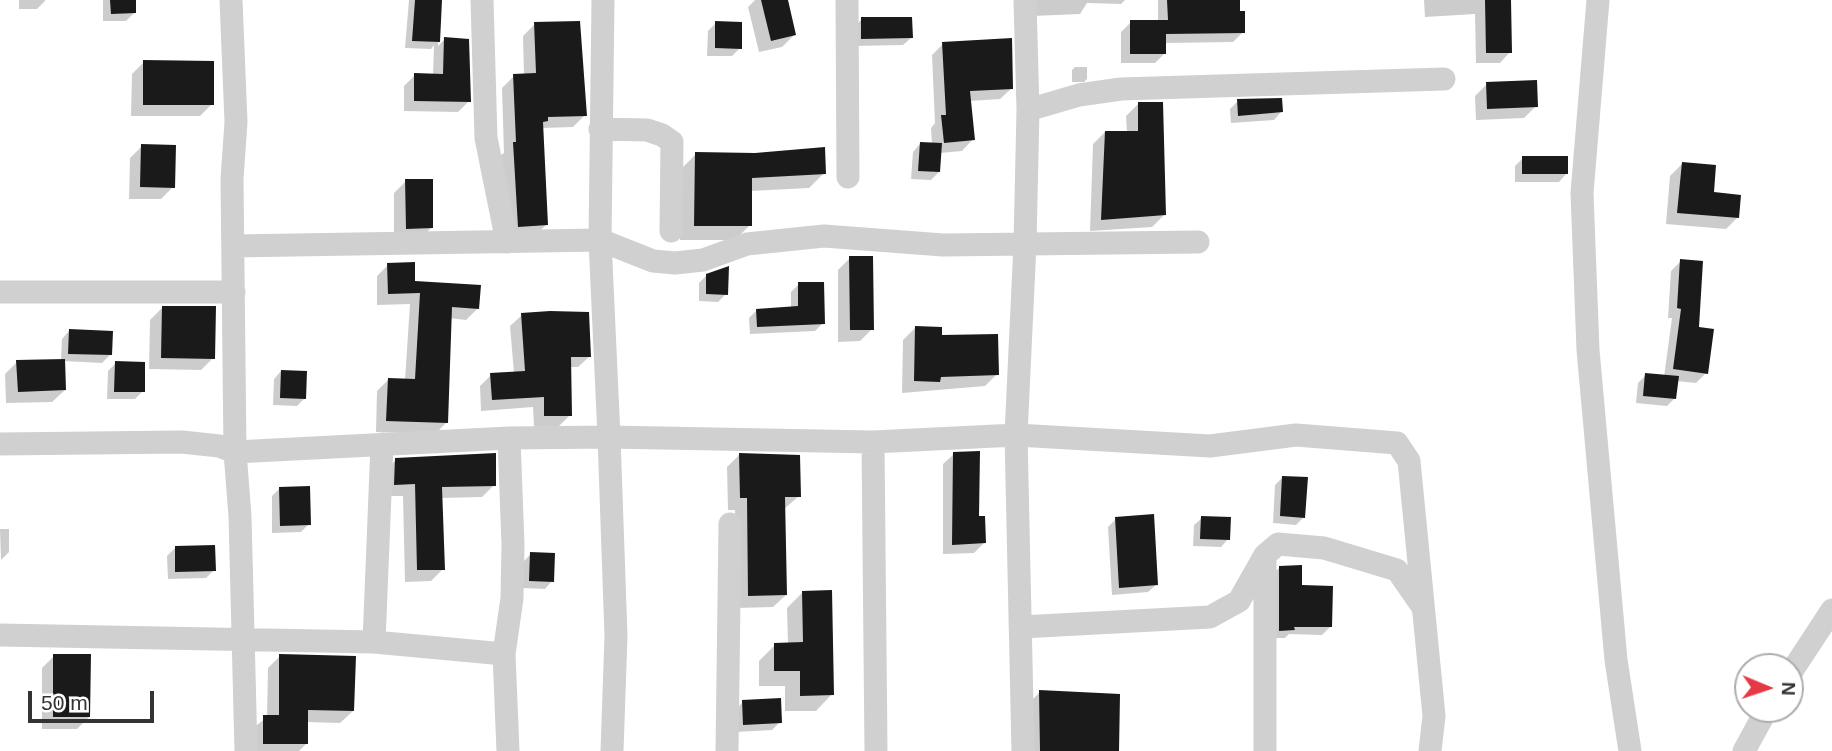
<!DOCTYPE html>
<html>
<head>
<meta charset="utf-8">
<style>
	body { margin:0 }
	#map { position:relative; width:1832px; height:751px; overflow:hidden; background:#fff; font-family:Helvetica,sans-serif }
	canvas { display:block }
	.north { position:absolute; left:1734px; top:653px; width:70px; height:70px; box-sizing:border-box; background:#fff; border:2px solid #adadad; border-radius:50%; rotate:92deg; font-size:19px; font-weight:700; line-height:28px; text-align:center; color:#333 }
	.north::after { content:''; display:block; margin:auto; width:24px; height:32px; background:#e63946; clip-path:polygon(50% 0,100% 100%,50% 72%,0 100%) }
	.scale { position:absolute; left:28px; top:691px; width:126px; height:32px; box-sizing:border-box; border:4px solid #333; border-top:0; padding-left:9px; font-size:21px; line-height:24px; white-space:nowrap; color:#333; -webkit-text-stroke:5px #fff; paint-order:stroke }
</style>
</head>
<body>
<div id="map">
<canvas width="1832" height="751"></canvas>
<div class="north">N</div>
<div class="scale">50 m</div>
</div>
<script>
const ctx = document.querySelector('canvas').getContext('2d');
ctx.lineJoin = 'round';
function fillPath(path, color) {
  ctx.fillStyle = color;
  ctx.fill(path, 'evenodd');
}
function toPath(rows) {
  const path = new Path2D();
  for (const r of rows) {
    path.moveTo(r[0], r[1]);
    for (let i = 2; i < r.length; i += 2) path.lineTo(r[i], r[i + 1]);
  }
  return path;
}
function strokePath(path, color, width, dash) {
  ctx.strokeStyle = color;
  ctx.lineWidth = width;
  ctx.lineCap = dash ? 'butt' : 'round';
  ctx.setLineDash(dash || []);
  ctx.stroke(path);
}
fillPath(toPath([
	[19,0,45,0,45,1,37,9,19,9],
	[103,0,134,0,134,13,126,21,103,21],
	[409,0,441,0,438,46,445,39,469,101,458,112,404,111,404,86,415,75,433,75,434,45,431,49,405,48],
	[755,0,786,0,794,35,782,47,759,52,748,7],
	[1032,0,1125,0,1121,4,1087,3,1080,14,1033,16],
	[1158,0,1238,0,1243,32,1233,42,1165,43,1165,53,1155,63,1121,63,1121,32,1131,22,1158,22],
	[1424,0,1510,0,1510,52,1500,63,1476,63,1475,14,1425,17],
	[862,19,911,38,903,45,854,46,854,27],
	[716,23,740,48,732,56,707,56,708,31],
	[535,24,585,115,573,127,542,128,546,225,534,237,507,238,501,155,504,153,502,88,514,76,524,75,523,36],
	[943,44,1012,88,1000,99,969,101,973,139,962,151,940,153,939,172,931,180,911,179,913,152,920,144,932,144,931,128,935,123,932,55],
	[144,62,212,104,200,116,131,116,132,74],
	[1075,67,1087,67,1087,79,1084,82,1072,82,1072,70],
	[1487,84,1536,106,1524,118,1476,120,1475,96],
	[1238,101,1281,112,1274,120,1231,123,1230,109],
	[1138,104,1164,215,1152,227,1090,231,1093,144,1105,132,1127,132,1126,116],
	[142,146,173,187,161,199,129,199,130,158],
	[696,154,824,173,809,188,750,191,750,225,735,240,680,240,681,169],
	[1523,158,1566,174,1559,182,1515,182,1515,166],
	[1682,164,1738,217,1726,229,1666,224,1670,176],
	[406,181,432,227,419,240,394,240,394,193],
	[850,258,872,329,860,341,838,342,838,270],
	[1681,261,1706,373,1696,383,1676,381,1675,398,1667,406,1636,403,1638,383,1646,375,1664,377,1672,318,1668,318,1671,271],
	[388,265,414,283,478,308,466,320,449,318,447,422,435,434,376,432,377,391,388,380,405,380,410,304,377,305,377,276],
	[707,275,726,294,718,302,699,301,699,283],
	[799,284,823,323,815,331,750,334,749,318,757,310,791,308,791,292],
	[162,308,213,358,201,370,149,369,150,320],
	[522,315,590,356,578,367,569,367,570,415,559,426,534,427,533,407,481,411,480,386,491,375,514,373,510,326],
	[915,328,940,337,997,374,985,386,902,393,903,340],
	[69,331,110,355,102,363,63,361,65,390,52,402,6,403,5,374,17,362,61,360,62,339],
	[116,363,143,391,135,399,107,399,108,371],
	[281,371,305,398,297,406,273,405,274,379],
	[954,454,984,543,974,553,943,554,943,464],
	[739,455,799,496,784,509,786,595,773,607,737,608,735,510,728,510,727,467],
	[396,460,494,485,482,497,441,498,443,569,431,581,405,582,403,496,383,496,384,472],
	[1283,477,1304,517,1296,525,1273,523,1275,485],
	[280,488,309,524,301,532,272,533,272,496],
	[1202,518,1228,539,1221,547,1193,546,1194,525],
	[1116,519,1156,585,1148,592,1112,595,1108,527],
	[0,529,9,529,9,552,1,560],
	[175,548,214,570,206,578,168,579,167,556],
	[531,554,552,581,545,589,522,588,523,562],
	[1280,567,1300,587,1330,627,1322,635,1289,634,1285,638,1272,638,1272,575],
	[803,592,832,694,816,711,785,711,785,686,759,686,759,661,775,645,788,644,787,608],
	[54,656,89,717,77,729,42,729,42,668],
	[280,656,353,711,340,723,306,722,306,744,299,751,252,751,252,729,267,717,268,668],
	[1040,692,1117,751,1030,751,1030,702],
	[743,702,780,722,772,730,736,732,735,710]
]), '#0003');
fillPath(toPath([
	[110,0,136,0,136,13,111,14],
	[415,0,442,0,440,42,412,41],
	[761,0,788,0,796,35,771,41],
	[1167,0,1240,0,1240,11,1245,11,1245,33,1166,34,1166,54,1130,54,1130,20,1168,20],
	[1485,0,1511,0,1512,53,1486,53],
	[861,17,912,17,913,38,861,39],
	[580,21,587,116,548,117,548,121,543,122,548,225,518,227,513,142,516,142,513,74,536,73,534,22],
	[715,21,742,22,742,49,715,48],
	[444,37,469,39,471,102,414,101,414,73,443,74],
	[1012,38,1013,89,970,91,975,140,944,143,941,115,946,115,942,42],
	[143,60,214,61,214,105,143,105],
	[1537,80,1538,107,1487,109,1486,82],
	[1282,98,1283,112,1238,116,1237,99],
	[1138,102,1163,102,1166,215,1101,220,1105,131,1138,131],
	[920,142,942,143,940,172,918,171],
	[141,144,176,145,175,188,140,187],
	[825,147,826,174,752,178,752,226,694,226,695,152,755,153],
	[1522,156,1568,156,1568,174,1522,174],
	[1682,162,1716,165,1714,192,1741,195,1739,218,1677,213],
	[405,179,433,179,433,228,406,229],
	[849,256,873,256,874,330,850,330],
	[1680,259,1703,261,1699,327,1714,329,1708,374,1673,369,1681,309,1677,308],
	[415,262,415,281,481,285,479,309,452,307,448,423,386,421,388,378,415,379,420,293,388,294,387,263],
	[729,266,728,295,706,294,706,274],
	[798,282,824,282,825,324,757,327,756,309,798,306],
	[162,306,216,306,215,359,161,358],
	[550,311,589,312,591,357,571,357,572,416,544,416,544,397,492,400,490,373,525,371,521,313],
	[915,326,942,327,942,335,998,334,999,375,941,377,940,382,914,381],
	[69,329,113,331,112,355,68,354],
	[65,359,66,390,18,392,16,360],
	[115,361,145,362,145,392,114,392],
	[281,370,307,371,306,399,280,398],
	[1645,373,1679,376,1676,399,1643,396],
	[980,451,979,516,985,516,986,543,952,545,953,452],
	[496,453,496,486,442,487,445,570,417,570,415,484,394,485,395,458],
	[739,453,800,455,801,497,785,497,787,595,748,596,747,498,740,498],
	[1282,476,1308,477,1305,518,1280,516],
	[310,486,311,525,280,526,279,487],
	[1154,514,1158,585,1119,588,1115,517],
	[1201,516,1231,517,1230,540,1200,539],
	[215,545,216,571,175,572,175,546],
	[530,552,555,553,554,582,529,581],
	[1302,565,1302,585,1333,586,1332,627,1294,627,1295,630,1279,631,1279,566],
	[832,590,834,695,800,696,800,671,774,671,774,643,803,642,802,591],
	[53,654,91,654,90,717,53,717],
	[279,654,356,656,354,711,308,710,308,744,263,744,263,715,279,715],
	[1039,690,1120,694,1119,751,1040,751],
	[781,698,782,723,743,725,742,700]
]), '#1a1a1a');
strokePath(toPath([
	[231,0,236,122,232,179,235,452,509,438],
	[482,0,486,138,507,242],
	[603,0,600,240,609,437,873,442,1016,435,1210,446,1296,435,1397,443,1409,461,1434,716,1430,751],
	[847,0,848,177],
	[1598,0,1582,193,1588,350,1616,660,1630,751],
	[1028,110,1079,95,1121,89,1444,79],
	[600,129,647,130,662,135,672,142,671,231],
	[233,246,600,240,653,261,675,263,703,260,747,244,824,236,943,245,1198,242],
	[0,292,234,292],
	[873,442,876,751],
	[0,444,182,442,219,446,235,452,240,516,246,751],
	[1265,558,1265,751],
	[1021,627,1210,617,1239,601,1265,555,1278,544,1324,548,1397,570,1422,606],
	[0,635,374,642,504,654],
	[374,642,382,444],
	[1790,674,1832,610],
	[508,751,504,654,512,598,513,545,509,438,609,437,616,636,612,751],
	[727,751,730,524],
	[1023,751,1016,435,1025,244,1028,110,1025,0],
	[1744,751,1767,709]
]), '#d0d0d0', 23);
</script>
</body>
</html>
